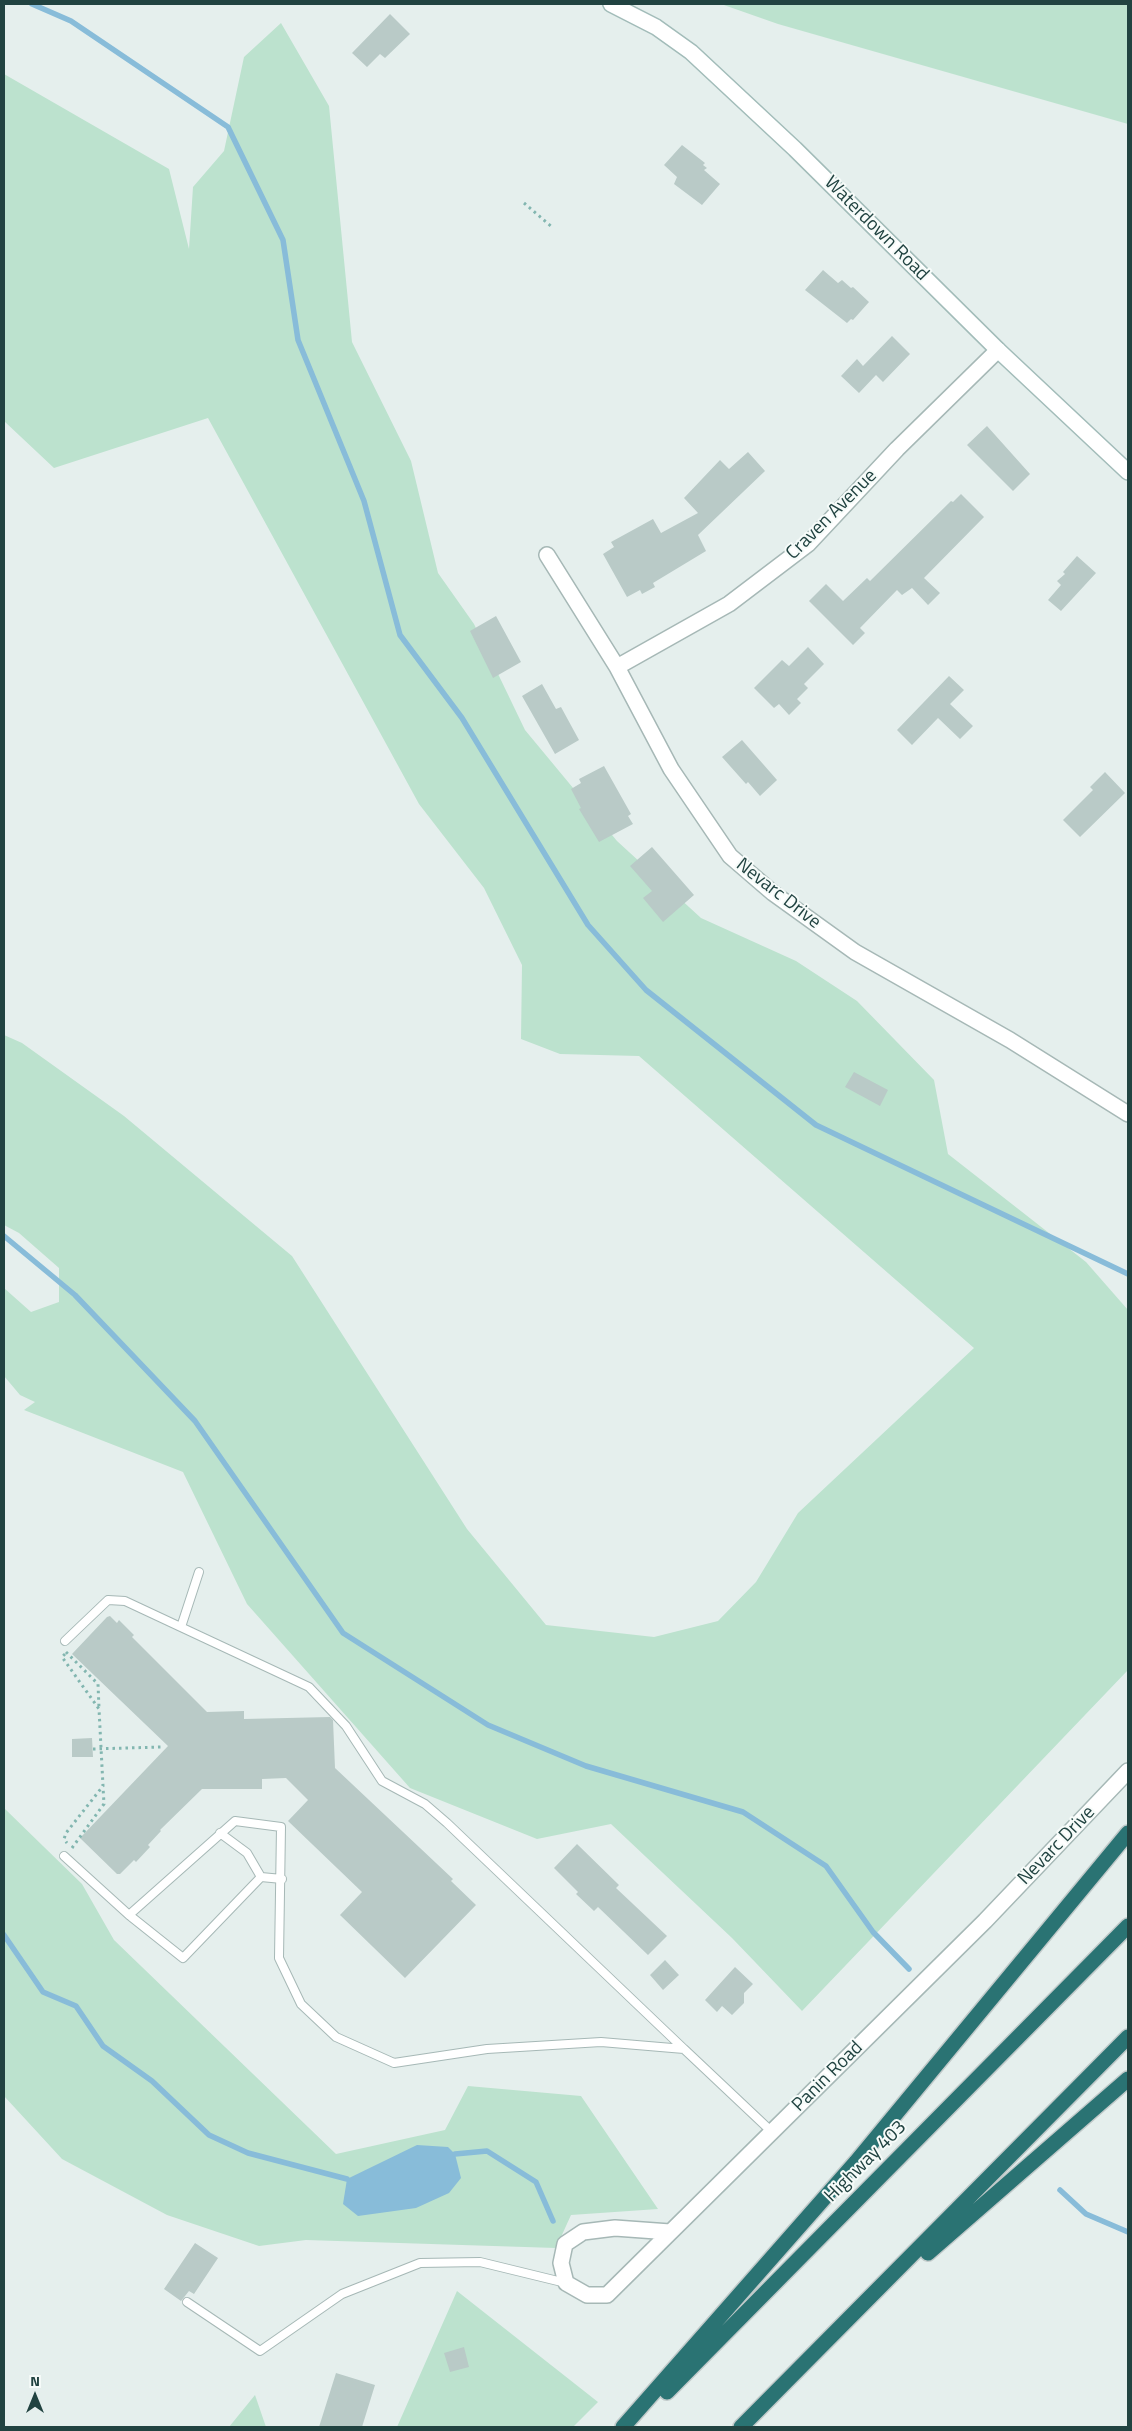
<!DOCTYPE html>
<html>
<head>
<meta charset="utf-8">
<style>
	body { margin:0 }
	#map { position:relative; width:1132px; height:2431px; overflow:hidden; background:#e5efed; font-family:"Titillium Web",sans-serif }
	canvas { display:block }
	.frame { position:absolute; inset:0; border:5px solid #214341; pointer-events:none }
	.north { position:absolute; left:10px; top:2371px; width:50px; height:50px; -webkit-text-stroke:4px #f6fbf9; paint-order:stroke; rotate:0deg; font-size:14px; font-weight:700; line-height:20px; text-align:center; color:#214341 }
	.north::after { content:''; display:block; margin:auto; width:18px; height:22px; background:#214341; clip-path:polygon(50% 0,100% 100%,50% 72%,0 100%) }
</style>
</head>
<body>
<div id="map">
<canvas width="1132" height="2431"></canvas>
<div class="frame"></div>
<div class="north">N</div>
</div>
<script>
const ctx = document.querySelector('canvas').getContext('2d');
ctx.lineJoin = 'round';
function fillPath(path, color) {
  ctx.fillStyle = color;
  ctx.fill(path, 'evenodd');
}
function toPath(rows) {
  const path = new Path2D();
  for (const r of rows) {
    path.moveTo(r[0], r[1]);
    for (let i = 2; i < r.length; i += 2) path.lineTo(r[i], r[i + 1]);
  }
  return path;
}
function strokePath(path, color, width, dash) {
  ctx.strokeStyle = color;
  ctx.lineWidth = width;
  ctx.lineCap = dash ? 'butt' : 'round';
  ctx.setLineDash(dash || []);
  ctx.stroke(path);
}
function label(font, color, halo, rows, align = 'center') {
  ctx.font = font + ' "Titillium Web",sans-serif';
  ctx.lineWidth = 4;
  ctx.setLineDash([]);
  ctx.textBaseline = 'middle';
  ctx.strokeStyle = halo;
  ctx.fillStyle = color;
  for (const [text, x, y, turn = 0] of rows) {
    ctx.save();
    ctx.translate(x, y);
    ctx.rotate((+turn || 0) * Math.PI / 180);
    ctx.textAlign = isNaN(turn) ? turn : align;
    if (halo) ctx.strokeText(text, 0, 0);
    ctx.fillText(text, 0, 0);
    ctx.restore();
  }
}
fillPath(toPath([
	[721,4,1128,4,1128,124,778,24],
	[281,23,329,106,352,342,411,461,438,573,474,624,525,730,617,841,701,918,796,961,857,1001,934,1080,948,1154,1086,1262,1128,1310,1128,1670,802,2011,732,1938,611,1824,537,1839,410,1788,247,1604,183,1472,24,1410,35,1402,20,1395,4,1376,4,1288,31,1312,59,1302,59,1268,19,1233,4,1225,4,1035,22,1043,124,1116,292,1256,467,1529,546,1625,654,1637,718,1621,756,1582,798,1513,974,1348,639,1056,560,1054,521,1039,522,965,484,888,419,804,208,418,54,468,4,421,4,74,169,169,189,249,193,187,224,151,244,57],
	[4,1808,82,1884,114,1940,336,2154,445,2130,468,2086,581,2096,658,2209,571,2215,556,2248,306,2240,259,2246,167,2215,62,2159,4,2096],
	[457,2291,598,2402,573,2427,397,2427],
	[255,2395,266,2427,229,2427]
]), '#bce2ce');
fillPath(toPath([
	[417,2145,448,2147,455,2154,461,2178,449,2193,416,2208,358,2216,343,2204,347,2179]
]), '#88bcd9');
strokePath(toPath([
	[32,4,71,21,228,127,283,240,298,340,364,501,400,635,462,718,588,925,646,990,816,1125,1128,1274],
	[4,1236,75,1295,195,1421,343,1633,488,1725,586,1766,743,1812,826,1866,873,1932,909,1969],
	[4,1935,43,1992,76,2006,103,2046,152,2081,209,2135,248,2153,347,2179],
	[455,2154,487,2151,536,2182,553,2221],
	[1060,2190,1086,2214,1128,2232]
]), '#88bcd9', 5.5);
fillPath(toPath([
	[390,14,410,34,385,58,380,54,367,67,352,53],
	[682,145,705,163,703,165,707,168,704,170,720,184,702,205,674,184,677,177,664,165],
	[823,270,838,283,842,280,851,288,853,287,869,302,853,320,851,319,847,323,805,290],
	[892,336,910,354,883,382,876,375,859,393,841,376,857,359,863,366],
	[987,426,1030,474,1013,491,967,445],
	[748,452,765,471,698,535,706,551,653,583,655,587,642,594,640,590,627,597,603,554,614,547,611,542,653,519,661,533,698,513,684,498,720,460,729,469],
	[961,494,984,517,924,578,940,593,928,605,912,588,902,595,897,590,860,628,865,633,853,645,809,601,826,584,843,601,867,578,870,581,951,501,953,502],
	[1077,556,1096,573,1061,611,1048,600,1061,585,1057,581,1065,574,1063,572],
	[496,616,521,662,493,678,470,631],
	[808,647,824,664,804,684,808,688,797,699,801,703,789,715,779,704,774,708,754,688,782,660,789,666],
	[949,676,964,690,950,704,973,726,960,739,938,718,912,745,897,730],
	[542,684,556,709,561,707,579,740,555,754,522,696],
	[742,740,777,780,760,796,748,782,746,784,722,757],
	[604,766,631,814,628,816,633,824,599,842,579,809,581,808,571,789,581,783,579,779],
	[1105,772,1125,793,1080,837,1063,820,1093,790,1090,787],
	[652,847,694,895,663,922,643,898,652,891,630,866],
	[854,1072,888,1090,880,1106,845,1087],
	[110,1616,117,1623,119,1620,134,1635,132,1637,207,1712,244,1711,244,1719,330,1717,333,1720,335,1768,453,1879,451,1881,476,1905,405,1978,340,1915,362,1892,288,1821,308,1800,286,1778,262,1779,262,1789,202,1789,160,1830,161,1831,148,1845,150,1847,136,1862,134,1860,120,1874,117,1874,80,1838,168,1746,72,1654,107,1617],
	[92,1738,93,1757,72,1757,72,1739],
	[577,1844,619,1885,616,1888,667,1936,648,1955,598,1907,594,1911,576,1894,578,1892,554,1868],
	[665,1960,679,1975,663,1990,650,1975],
	[735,1967,753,1984,744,1993,744,2003,732,2015,722,2006,717,2012,705,2000],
	[195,2243,218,2258,194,2294,189,2291,181,2301,164,2289],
	[464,2347,469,2367,450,2372,444,2353],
	[336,2373,375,2385,362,2427,319,2427]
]), '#b9cac7');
const lane = toPath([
	[181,1627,199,1572],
	[65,1641,108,1600,125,1601,309,1687,346,1726,382,1781,425,1804,447,1823,684,2049],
	[220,1833,247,1853,261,1877],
	[64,1856,129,1915,183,1958,261,1877,282,1879],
	[129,1915,235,1821,281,1827,279,1958,301,2004,336,2037,394,2063,487,2049,601,2042,684,2049,772,2132],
	[187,2302,260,2351,342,2294,420,2263,480,2262,566,2283]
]);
const street = toPath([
	[547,555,617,667,671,769,730,856,773,893,855,952,1010,1040,1128,1114],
	[617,667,729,604,808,544,897,449,998,350],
	[670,2232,615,2228,583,2232,565,2244,561,2263,566,2283,587,2295,607,2295,985,1921,1128,1771]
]);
const secondary = toPath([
	[611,4,656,27,691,52,795,149,998,350,1128,472]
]);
const highway = toPath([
	[928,2253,1128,2079],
	[667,2392,1128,1926],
	[623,2427,856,2162,1128,1833],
	[741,2427,1128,2037]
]);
strokePath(lane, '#a6b8b6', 10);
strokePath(street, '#a6b8b6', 18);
strokePath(secondary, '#a2bcb9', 18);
strokePath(highway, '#c1caca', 18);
strokePath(toPath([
	[524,203,552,227],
	[66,1652,98,1684,99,1708],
	[65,1654,62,1657,99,1709,103,1786,66,1833,64,1839,67,1843],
	[93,1749,161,1747],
	[72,1848,104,1804,103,1787]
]), '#82b6b0', 3, [2.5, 4]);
strokePath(lane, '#fff', 8);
strokePath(street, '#fff', 15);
strokePath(secondary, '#fff', 15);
strokePath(highway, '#2a7373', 15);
label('19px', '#214341', '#f6fbf9', [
	["Waterdown Road",876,229,45],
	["Craven Avenue",832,515,-45],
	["Nevarc Drive",778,894,38],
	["Nevarc Drive",1057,1846,-46],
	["Panin Road",828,2077,-45],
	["Highway 403",866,2162,-45]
]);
</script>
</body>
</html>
